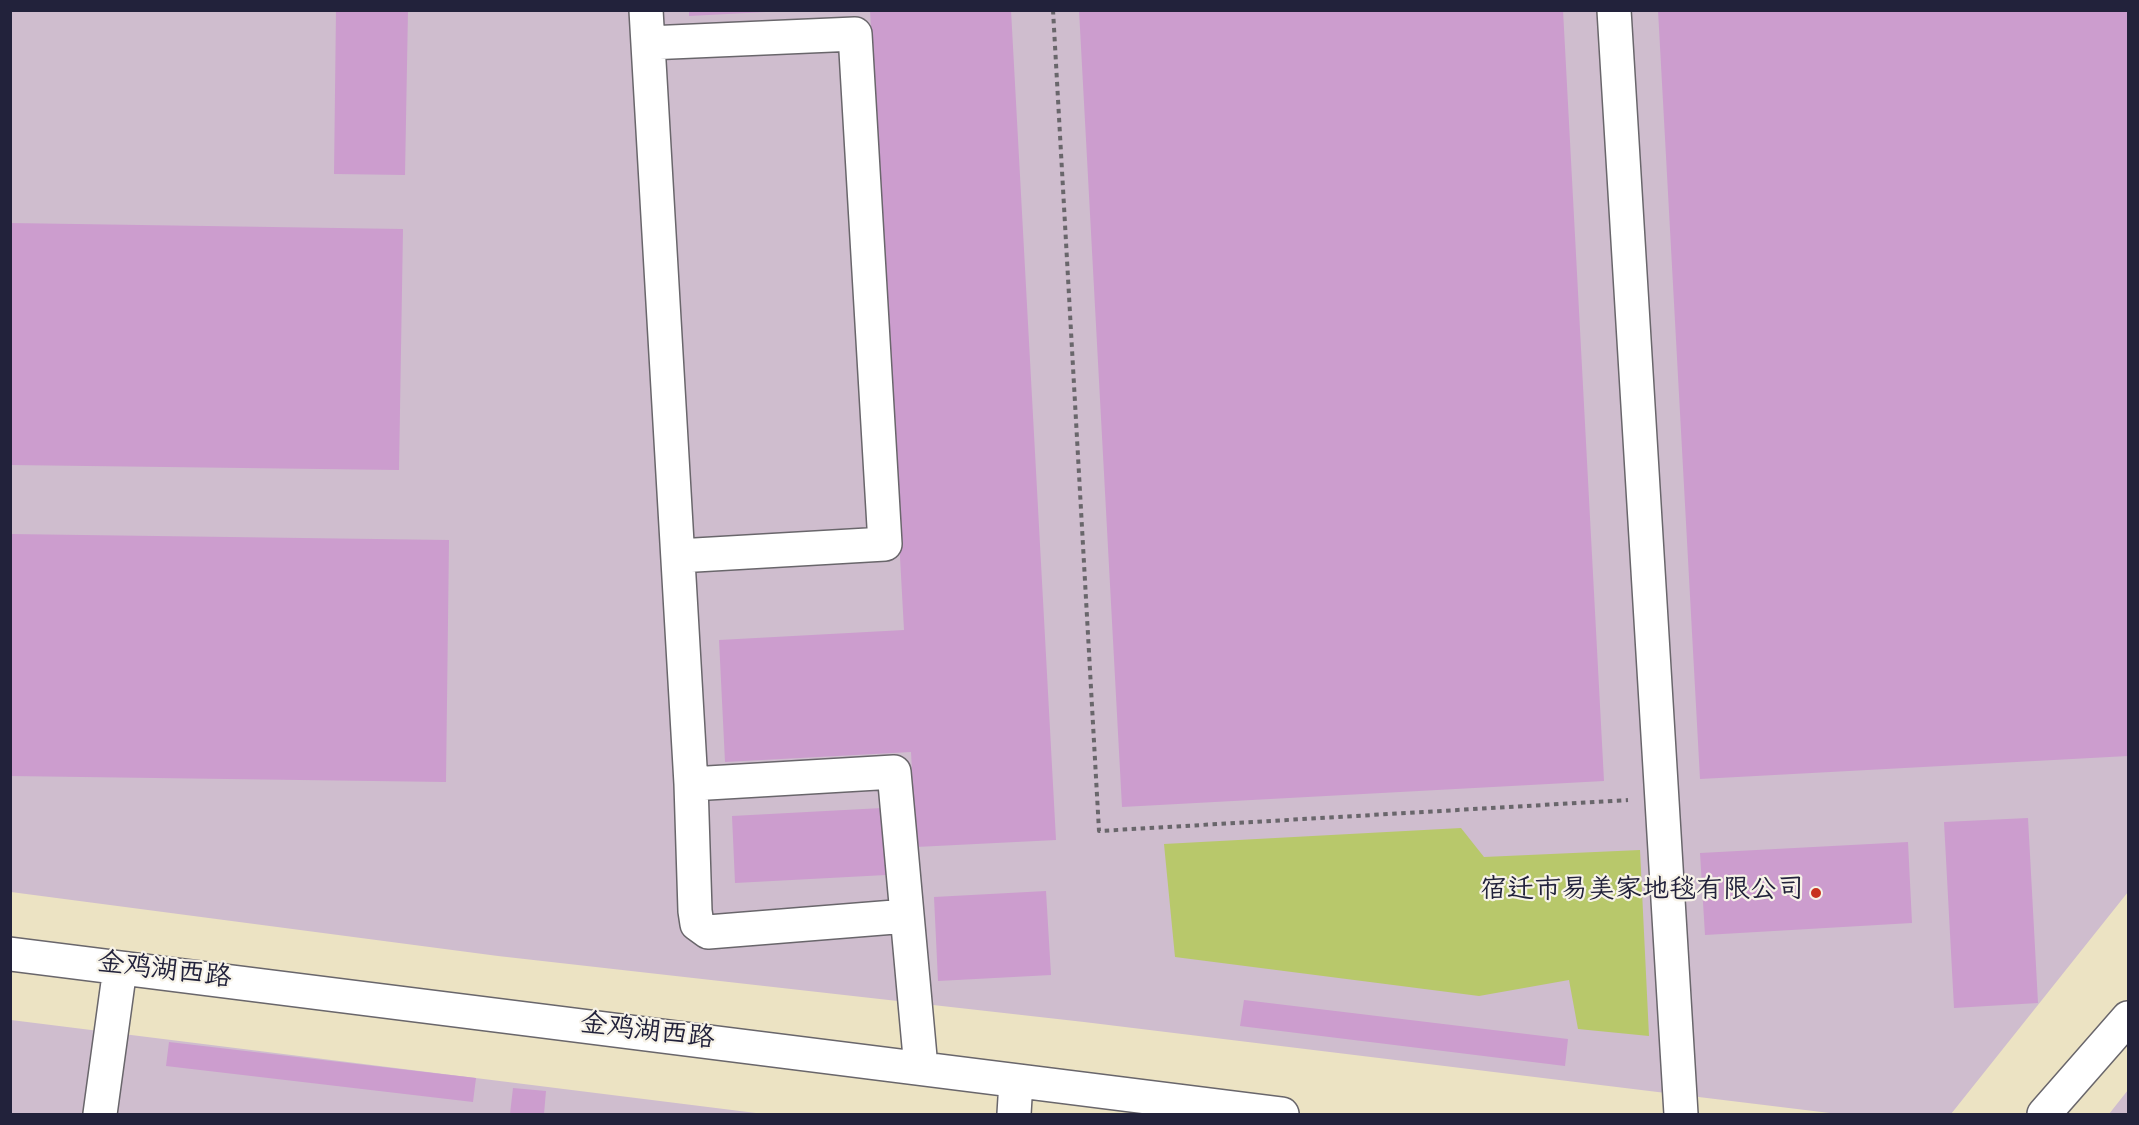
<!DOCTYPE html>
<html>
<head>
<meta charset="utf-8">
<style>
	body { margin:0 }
	#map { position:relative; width:2139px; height:1125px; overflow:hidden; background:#ece3c3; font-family:"Indie Flower",sans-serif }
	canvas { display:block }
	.frame { position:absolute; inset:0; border:12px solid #22223b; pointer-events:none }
</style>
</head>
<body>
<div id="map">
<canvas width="2139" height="1125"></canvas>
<div class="frame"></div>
</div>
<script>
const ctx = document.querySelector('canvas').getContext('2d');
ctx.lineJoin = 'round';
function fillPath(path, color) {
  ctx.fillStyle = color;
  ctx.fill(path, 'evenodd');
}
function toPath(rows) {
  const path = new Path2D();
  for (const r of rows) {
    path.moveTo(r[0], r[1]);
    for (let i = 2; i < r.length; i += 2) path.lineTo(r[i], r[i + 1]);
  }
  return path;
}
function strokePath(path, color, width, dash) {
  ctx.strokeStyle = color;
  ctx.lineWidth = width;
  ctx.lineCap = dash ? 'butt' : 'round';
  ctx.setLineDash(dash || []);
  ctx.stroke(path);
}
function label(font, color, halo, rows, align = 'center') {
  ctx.font = font + ' "Indie Flower","LXGW WenKai TC",sans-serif';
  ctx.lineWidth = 4.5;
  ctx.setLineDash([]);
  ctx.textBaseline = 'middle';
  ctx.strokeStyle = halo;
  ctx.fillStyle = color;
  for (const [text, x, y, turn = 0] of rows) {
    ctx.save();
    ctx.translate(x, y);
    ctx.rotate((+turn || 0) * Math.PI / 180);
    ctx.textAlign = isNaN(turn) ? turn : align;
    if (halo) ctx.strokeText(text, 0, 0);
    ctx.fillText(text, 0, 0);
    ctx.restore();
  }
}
fillPath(toPath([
	[11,11,2128,11,2128,892,1951,1114,1838,1114,1084,1022,498,956,11,892],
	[11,1020,764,1114,11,1114],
	[2128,1090,2128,1114,2109,1114]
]), '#cfbdce');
fillPath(toPath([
	[1461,828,1484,857,1640,850,1649,1036,1578,1029,1569,980,1479,996,1175,957,1164,844]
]), '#b8c86b');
fillPath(toPath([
	[336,10,408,10,405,175,334,174],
	[689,10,766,10,766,12,689,16],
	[870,10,1011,10,1056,840,916,847,911,752,725,762,719,640,904,630],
	[1079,10,1563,10,1604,781,1122,807],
	[1658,10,2128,10,2128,756,1700,779],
	[10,223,403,229,399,470,10,465],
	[10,534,449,540,446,782,10,776],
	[882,808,886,875,735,883,732,816],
	[2028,818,2038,1003,1954,1008,1944,822],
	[1908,842,1912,923,1705,935,1700,853],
	[1046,891,1051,975,938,981,934,897],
	[1244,1000,1568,1039,1565,1066,1240,1026],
	[169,1042,476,1078,473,1102,166,1066],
	[513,1088,546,1091,544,1114,510,1114]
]), '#cc9dce');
const minor = toPath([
	[646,10,691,784,695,911,697,924,708,932,907,916],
	[1614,10,1681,1114],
	[648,43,855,34,885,544,678,556],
	[691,784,894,772,921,1068],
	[10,954,1282,1114],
	[100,1114,120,968],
	[1014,1114,1016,1081],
	[2044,1114,2128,1018]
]);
strokePath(minor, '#69666b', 36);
strokePath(toPath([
	[1053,10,1099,831,1628,800]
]), '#69666b', 4, [4.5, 4.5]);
strokePath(minor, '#fff', 33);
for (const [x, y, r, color] of [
	[1816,893,6,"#c8321e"]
]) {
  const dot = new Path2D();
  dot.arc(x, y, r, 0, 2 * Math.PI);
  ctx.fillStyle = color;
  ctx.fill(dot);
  strokePath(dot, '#f7f3e8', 2);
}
label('27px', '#22223b', '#f7f3e8', [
	["宿迁市易美家地毯有限公司",1804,893]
], 'right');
label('27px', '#22223b', '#f7f3e8', [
	["金鸡湖西路",164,973,7],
	["金鸡湖西路",647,1034,7]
]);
</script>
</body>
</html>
